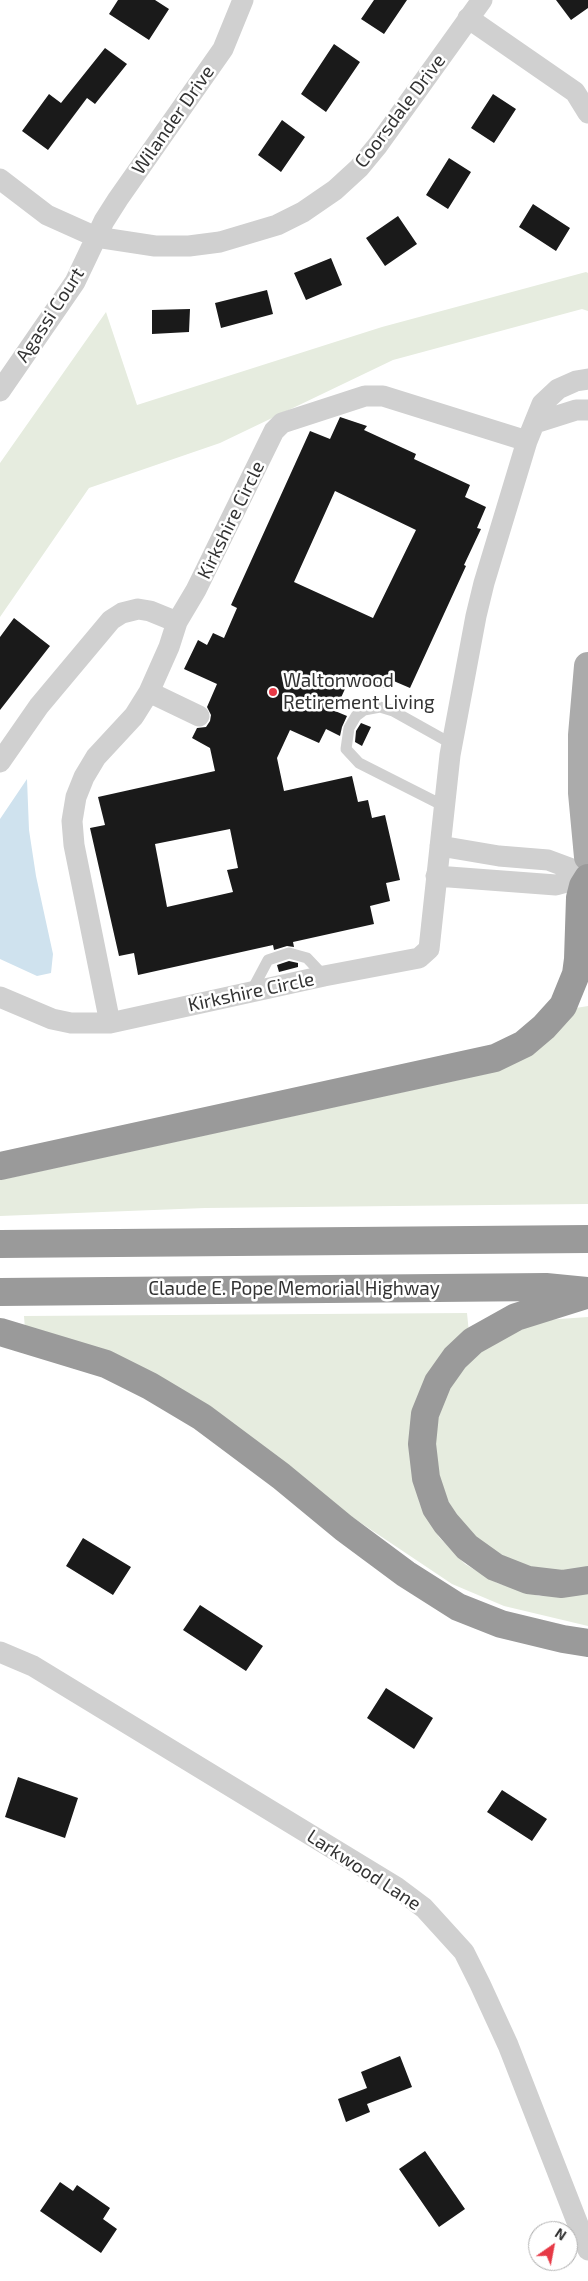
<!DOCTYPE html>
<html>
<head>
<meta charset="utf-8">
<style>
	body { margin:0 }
	#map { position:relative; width:588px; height:2281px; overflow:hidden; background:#fff; font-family:"Exo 2",sans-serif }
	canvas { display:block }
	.north { position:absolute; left:528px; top:2221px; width:50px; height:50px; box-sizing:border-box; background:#fff; border:1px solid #adadad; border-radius:50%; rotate:33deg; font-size:14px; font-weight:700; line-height:20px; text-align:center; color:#333 }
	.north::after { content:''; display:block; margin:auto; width:18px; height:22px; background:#e63946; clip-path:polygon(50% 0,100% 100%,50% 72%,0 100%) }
</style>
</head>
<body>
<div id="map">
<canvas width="588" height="2281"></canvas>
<div class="north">N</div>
</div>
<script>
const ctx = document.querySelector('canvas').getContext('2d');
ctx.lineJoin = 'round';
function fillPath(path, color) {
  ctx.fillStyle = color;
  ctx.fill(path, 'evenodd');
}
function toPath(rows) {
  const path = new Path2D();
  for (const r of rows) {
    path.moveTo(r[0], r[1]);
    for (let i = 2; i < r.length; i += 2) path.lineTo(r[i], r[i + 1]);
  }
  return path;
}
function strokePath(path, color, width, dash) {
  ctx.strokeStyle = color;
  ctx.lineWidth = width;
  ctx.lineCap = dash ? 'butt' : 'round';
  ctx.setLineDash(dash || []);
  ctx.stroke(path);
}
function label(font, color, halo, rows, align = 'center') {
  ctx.font = font + ' "Exo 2",sans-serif';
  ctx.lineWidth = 5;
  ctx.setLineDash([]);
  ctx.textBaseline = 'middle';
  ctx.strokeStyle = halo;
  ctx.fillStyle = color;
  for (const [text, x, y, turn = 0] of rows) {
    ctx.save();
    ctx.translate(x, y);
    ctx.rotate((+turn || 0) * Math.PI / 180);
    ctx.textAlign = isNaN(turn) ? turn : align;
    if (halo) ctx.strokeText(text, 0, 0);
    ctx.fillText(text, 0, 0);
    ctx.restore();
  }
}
fillPath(toPath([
	[586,272,588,273,588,311,582,309,393,360,220,443,89,488,0,617,0,463,106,312,137,405,382,327],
	[588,1006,588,1204,205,1208,0,1216,0,1180,490,1073,529,1056,576,1008],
	[467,1313,469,1333,412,1473,420,1504,439,1537,465,1564,497,1583,539,1596,588,1593,588,1626,504,1606,452,1584,346,1513,25,1329,24,1316],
	[588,1317,588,1571,548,1575,477,1545,436,1483,432,1432,448,1383,483,1345,545,1320]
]), '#e6ecdf');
fillPath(toPath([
	[27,779,29,830,36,876,53,954,51,973,37,976,0,959,0,819]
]), '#cfe2ee');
fillPath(toPath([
	[118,0,155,0,169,9,149,40,109,14],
	[374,0,407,0,384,34,361,19],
	[556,0,588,0,588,8,571,20],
	[334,44,360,62,326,112,301,94],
	[105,48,127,64,95,104,87,98,48,150,22,131,49,94,61,103],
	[493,94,516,109,494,143,471,128],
	[282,120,305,137,281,172,258,155],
	[449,158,471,172,448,209,426,195],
	[533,204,570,228,556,251,519,227],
	[398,216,417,244,385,266,366,238],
	[331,258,342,285,306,300,294,273],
	[267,290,273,314,221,328,215,303],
	[190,309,189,332,152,334,152,310],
	[340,417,367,426,364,430,416,454,414,459,470,485,465,497,486,507,477,528,481,529,464,565,466,566,410,688,389,679,384,688,369,681,366,688,349,680,335,711,347,716,342,727,340,736,326,729,319,743,290,730,277,758,284,791,352,776,358,802,368,800,372,818,385,815,400,880,386,883,390,901,370,906,374,924,293,942,294,947,287,946,274,950,273,945,138,975,134,953,119,956,90,828,105,825,98,797,215,771,210,748,192,738,197,728,206,727,210,721,211,715,207,707,217,684,184,669,198,640,207,645,213,633,224,638,237,608,231,605,310,431,330,439],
	[335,491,416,530,373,618,294,582],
	[230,829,238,868,227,870,233,892,167,907,155,844],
	[14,618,50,646,0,710,0,637],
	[361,723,371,727,362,746,355,742,356,731],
	[289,961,298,963,298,967,279,972,277,965],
	[83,1538,131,1567,113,1595,66,1566],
	[200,1605,263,1646,246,1671,183,1630],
	[386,1688,433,1718,414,1749,367,1718],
	[18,1777,78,1798,65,1838,5,1817],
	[502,1790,547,1819,532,1841,487,1812],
	[400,2056,412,2087,367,2104,370,2112,346,2122,338,2099,367,2088,361,2072],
	[425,2151,465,2209,439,2227,399,2169],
	[60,2182,73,2191,77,2185,110,2208,103,2219,117,2229,101,2253,40,2211]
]), '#1a1a1a');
strokePath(toPath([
	[444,806,359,763,346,749,349,728,356,716,364,710,380,707,393,711,452,744],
	[251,992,268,960,289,953,307,958,324,976]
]), '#d0d0d0', 11);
strokePath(toPath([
	[468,18,575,92,588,113],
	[0,179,47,215,96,237,155,246,189,246,220,242,277,225,303,212,335,190,359,168,378,145,482,0],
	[0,391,75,282,104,221,118,199,223,49,243,0],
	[535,423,576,410,588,410],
	[149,692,199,716],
	[0,762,39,706,111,620,122,613,138,609,150,611,177,622,196,590,274,431,282,423,365,396,383,396,527,441],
	[440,846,499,856,548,860,588,875],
	[436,876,556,885,588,876],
	[0,997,52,1019,71,1023,110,1023,324,976,419,958,429,949,450,755,476,616,484,583,527,441,542,404,558,389,576,381,588,379],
	[110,1023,74,845,72,821,76,797,84,777,96,757,134,716,149,692,169,647,177,622],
	[0,1652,33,1666,396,1887,424,1908,464,1952,480,1984,508,2045,588,2250]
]), '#d0d0d0', 21);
strokePath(toPath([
	[588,666,582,735,582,793,588,857]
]), '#ababab', 28);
strokePath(toPath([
	[0,1166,495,1058,524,1044,544,1027,563,1006,576,974,578,959,580,898,583,886,588,878],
	[0,1244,588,1239],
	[0,1292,546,1287,588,1291],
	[586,1295,516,1317,473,1341,455,1358,438,1382,425,1414,422,1444,426,1478,436,1508,446,1523,467,1547,495,1567,528,1580,562,1584,588,1580],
	[0,1332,106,1364,150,1386,202,1417,281,1476,344,1528,406,1574,458,1607,501,1624,563,1639,588,1643]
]), '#9a9a9a', 28);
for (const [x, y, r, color] of [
	[273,692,5,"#e63946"]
]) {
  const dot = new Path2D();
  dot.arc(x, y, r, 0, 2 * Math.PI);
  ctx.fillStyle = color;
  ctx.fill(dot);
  strokePath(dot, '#fff', 2);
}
label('19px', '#333', '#fff', [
	["Coorsdale Drive",400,111,-53],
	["Wilander Drive",173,120,-55],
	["Agassi Court",50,315,-57],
	["Kirkshire Circle",231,520,-64],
	["Kirkshire Circle",251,992,-12],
	["Claude E. Pope Memorial Highway",294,1289],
	["Larkwood Lane",364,1870,33]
]);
label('19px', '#333', '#fff', [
	["Waltonwood",283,681],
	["Retirement Living",283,703]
], 'left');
</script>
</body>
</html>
